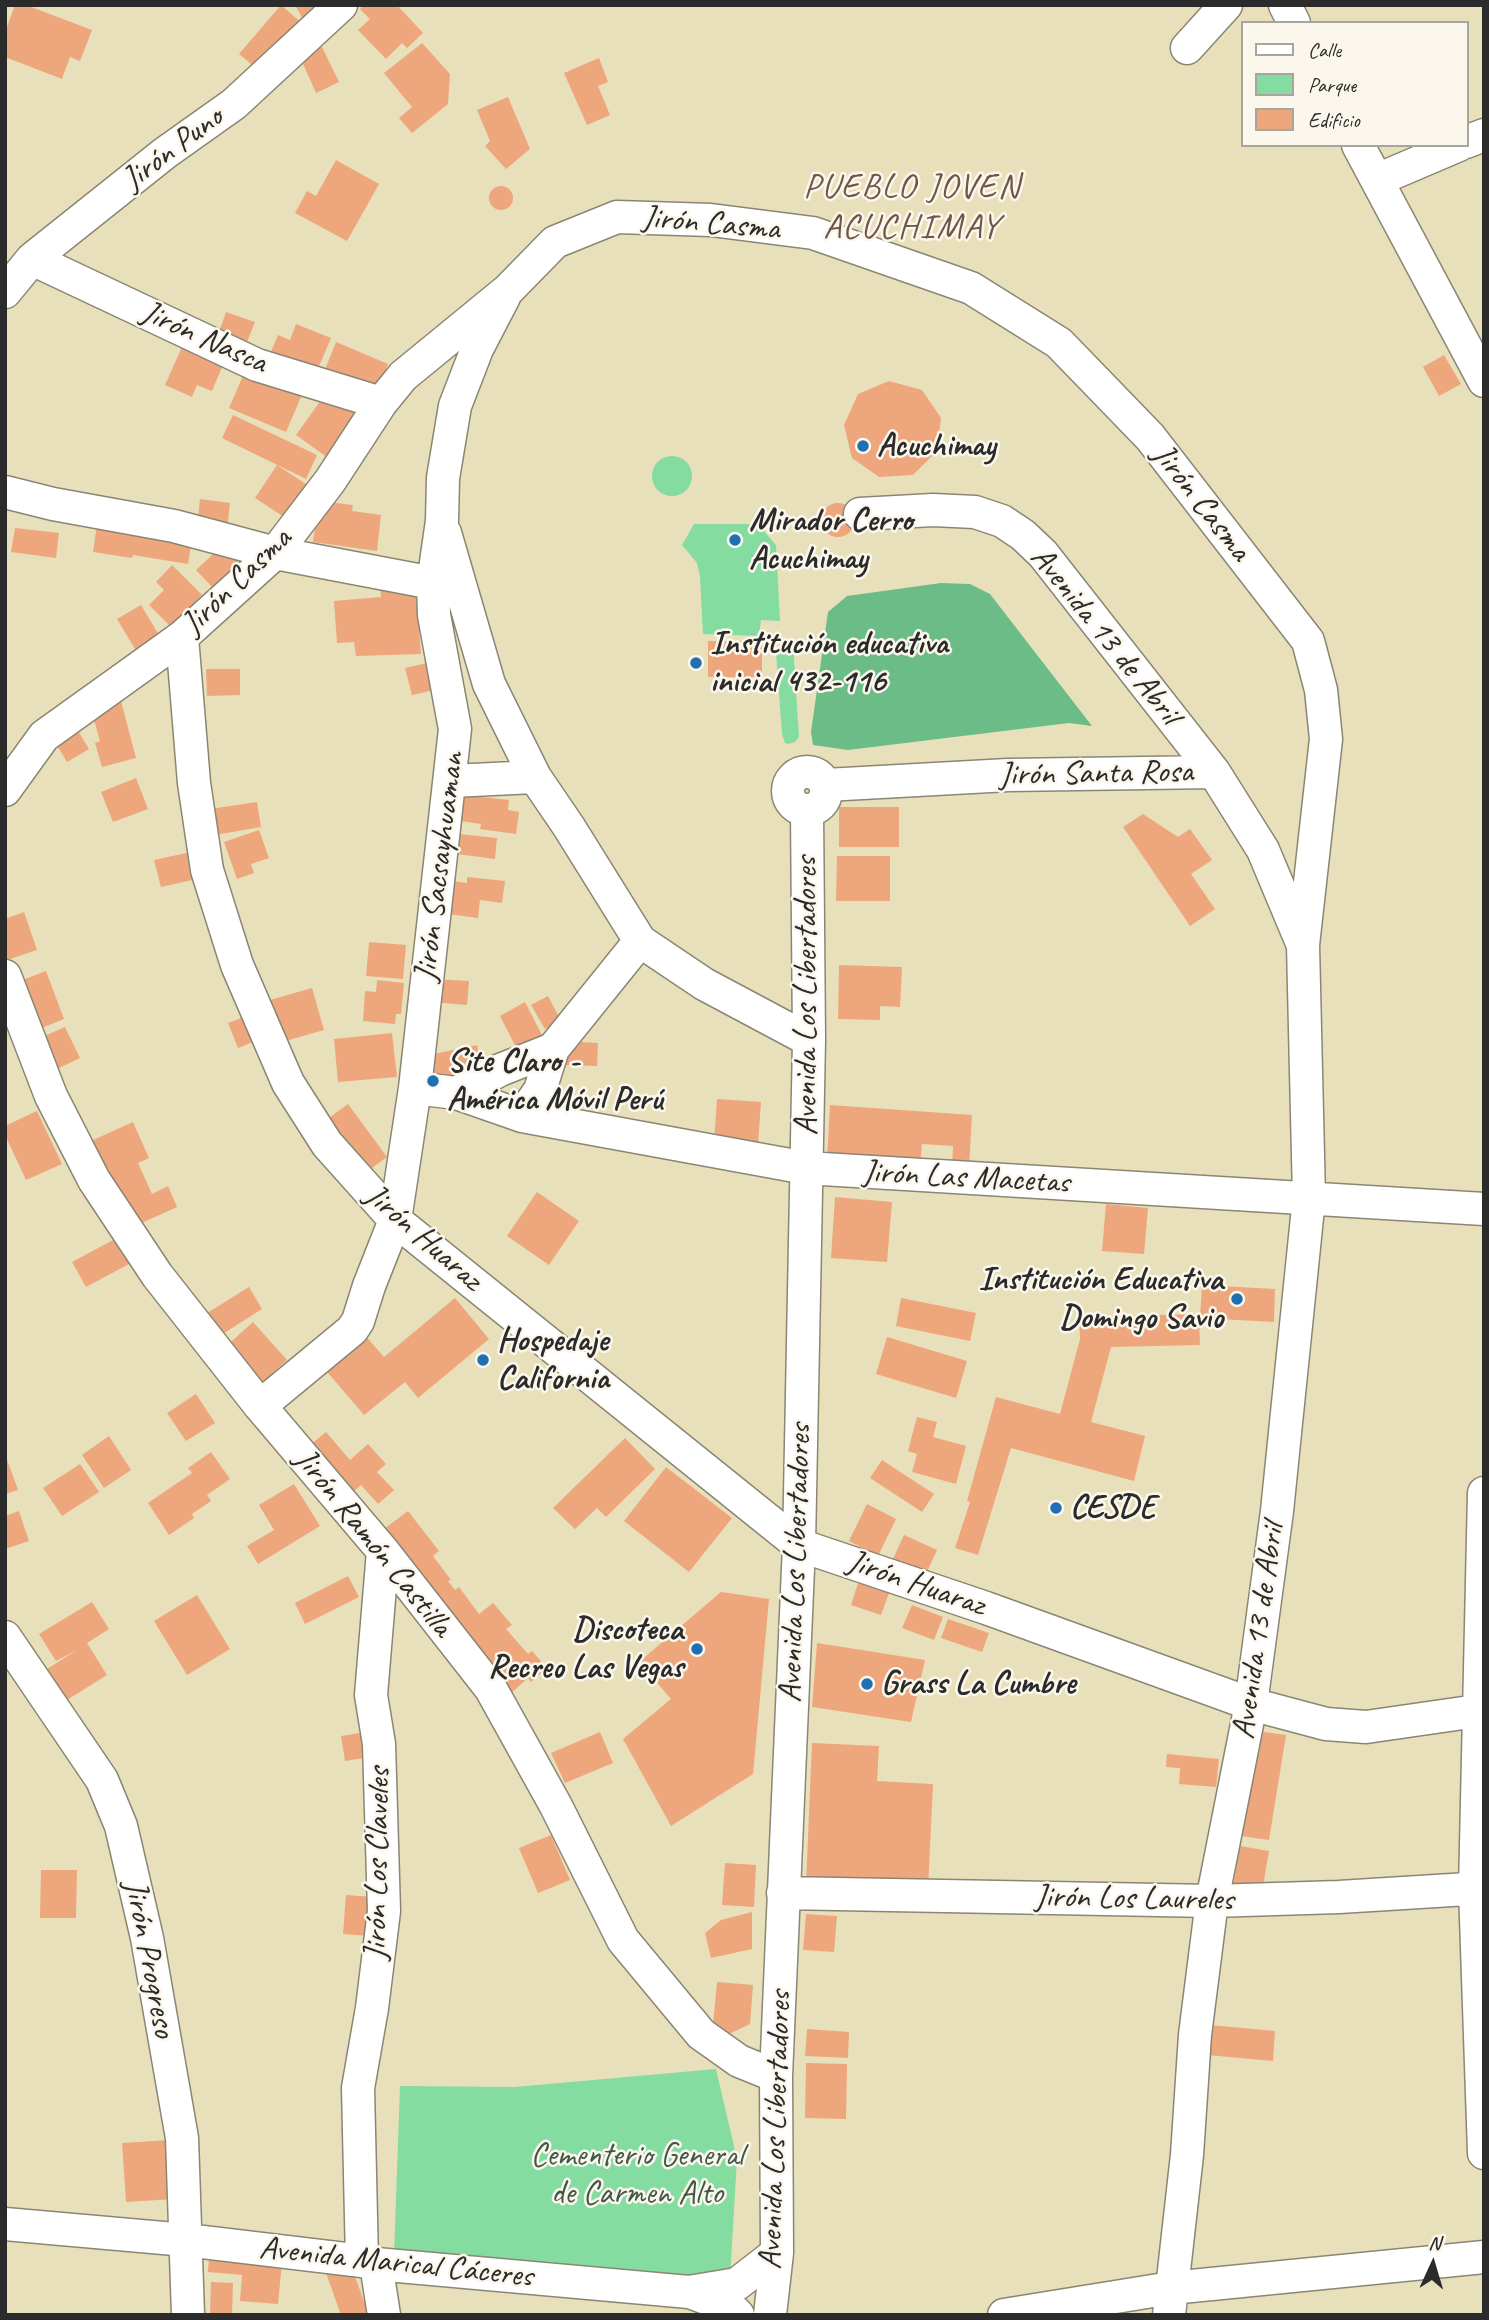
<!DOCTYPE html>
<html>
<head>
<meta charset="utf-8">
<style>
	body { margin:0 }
	#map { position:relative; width:1489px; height:2320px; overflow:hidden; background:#e8e0bb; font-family:Caveat,sans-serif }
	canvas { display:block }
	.frame { position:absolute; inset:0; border:7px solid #2b2b2b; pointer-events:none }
	.legend { position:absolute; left:1241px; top:21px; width:228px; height:126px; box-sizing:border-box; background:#fbf7ec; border:2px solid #a8a59f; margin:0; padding:9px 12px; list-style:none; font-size:21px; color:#2b2b2b }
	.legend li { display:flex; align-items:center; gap:14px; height:35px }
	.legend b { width:35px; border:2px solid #a8a59f }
	.north { position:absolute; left:1398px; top:2229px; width:70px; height:70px; -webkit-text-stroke:5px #fbf7ec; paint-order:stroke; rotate:4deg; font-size:19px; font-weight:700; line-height:28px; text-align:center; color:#2b2b2b }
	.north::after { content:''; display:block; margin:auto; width:24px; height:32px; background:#2b2b2b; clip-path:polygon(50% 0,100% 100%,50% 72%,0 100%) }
</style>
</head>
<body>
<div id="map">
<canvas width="1489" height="2320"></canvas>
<div class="frame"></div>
<ul class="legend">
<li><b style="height:9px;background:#fff"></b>Calle</li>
<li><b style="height:19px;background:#84dca1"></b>Parque</li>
<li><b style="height:19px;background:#eea67d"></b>Edificio</li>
</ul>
<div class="north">N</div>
</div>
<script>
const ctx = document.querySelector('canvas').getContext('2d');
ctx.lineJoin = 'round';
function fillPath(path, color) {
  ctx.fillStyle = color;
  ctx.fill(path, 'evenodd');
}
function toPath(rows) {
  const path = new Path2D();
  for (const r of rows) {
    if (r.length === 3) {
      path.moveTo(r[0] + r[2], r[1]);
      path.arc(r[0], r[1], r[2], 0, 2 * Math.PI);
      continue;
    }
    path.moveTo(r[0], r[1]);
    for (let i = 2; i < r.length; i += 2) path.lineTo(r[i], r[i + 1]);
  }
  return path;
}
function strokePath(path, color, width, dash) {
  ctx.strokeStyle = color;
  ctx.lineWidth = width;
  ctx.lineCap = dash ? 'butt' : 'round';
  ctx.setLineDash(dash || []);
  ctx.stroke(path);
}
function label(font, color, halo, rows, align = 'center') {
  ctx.font = font + ' Caveat,sans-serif';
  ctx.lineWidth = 5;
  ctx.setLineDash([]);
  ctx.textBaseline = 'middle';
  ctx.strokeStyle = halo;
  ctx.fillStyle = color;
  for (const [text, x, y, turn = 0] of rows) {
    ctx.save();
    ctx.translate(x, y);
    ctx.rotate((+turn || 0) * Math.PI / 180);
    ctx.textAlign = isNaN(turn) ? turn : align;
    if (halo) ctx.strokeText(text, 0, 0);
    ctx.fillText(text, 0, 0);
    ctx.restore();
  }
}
fillPath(toPath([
	[672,476,20],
	[694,524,758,524,776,545,780,621,761,620,759,636,703,634,700,576,697,563,682,545],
	[789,642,793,643,799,737,795,742,788,744,785,743,782,734,776,652,778,647],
	[716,2069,737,2159,730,2278,602,2271,394,2254,400,2086,515,2087]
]), '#84dca1');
fillPath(toPath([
	[941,583,970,584,990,594,1092,726,1069,723,848,750,813,745,811,732,828,612,847,596]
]), '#6bbc87');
fillPath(toPath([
	[15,5,26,5,92,30,80,61,70,57,62,79,5,57,5,32],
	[281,5,304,25,262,73,239,54],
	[295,5,334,5,304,21],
	[364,5,397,5,423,33,407,48,402,43,386,59,358,30,370,19,360,9],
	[422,43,450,74,448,104,412,133,399,118,412,107,384,73],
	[322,47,339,82,316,93,300,57],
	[599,58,608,82,598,86,610,115,587,125,564,73],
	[508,97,530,149,506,169,485,146,490,141,477,110],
	[336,160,379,184,347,241,295,213,307,191,316,196],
	[501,198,12],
	[226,312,255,322,247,342,254,345,250,356,215,344],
	[296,324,331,338,314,378,268,359,278,335,290,340],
	[336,342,388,364,374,398,322,377],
	[182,347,223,365,212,391,197,385,192,397,165,385],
	[1444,355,1461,384,1439,396,1423,367],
	[245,371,304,390,286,432,229,408],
	[889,381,922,390,941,418,937,451,913,475,879,477,852,458,844,425,858,394],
	[326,393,358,416,328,458,296,435],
	[233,415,317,455,306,479,222,438],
	[277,465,306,484,284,517,255,498],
	[200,499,230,503,227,530,197,528],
	[319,501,353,505,352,511,381,515,377,551,313,542],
	[838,520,17],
	[98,518,193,533,188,564,133,555,132,558,93,552],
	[15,528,59,533,56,558,11,552],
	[223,545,239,562,212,587,196,570],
	[172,565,202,595,170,626,149,605,164,590,156,582],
	[380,585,416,595,421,654,356,656,354,642,337,643,334,601,381,597],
	[141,605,162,640,138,654,117,619],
	[708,641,762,641,762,677,708,677],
	[432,662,439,689,412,695,405,668],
	[206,669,240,669,240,695,207,696],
	[121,701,136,758,102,767,95,743,100,741,91,709],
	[74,724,89,749,67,762,52,737],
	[136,778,148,809,113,822,101,792],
	[463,795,509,800,508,810,519,812,516,834,480,829,481,824,460,821],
	[257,802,261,827,215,835,210,809],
	[839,807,899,807,899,847,839,847],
	[1143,814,1178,837,1190,829,1212,860,1191,874,1215,909,1190,926,1123,827],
	[259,830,269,858,251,864,254,873,237,879,224,842],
	[459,834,497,838,495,859,457,854],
	[191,852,197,879,161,887,154,860],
	[837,856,890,856,890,901,836,901],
	[467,877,505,881,502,903,480,900,478,918,440,913,453,881,467,883],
	[24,912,37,950,7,960,5,954,5,919],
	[369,942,406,945,403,979,366,976],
	[839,965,902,967,900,1007,880,1006,880,1020,838,1019],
	[46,971,64,1019,39,1029,20,981],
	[434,979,469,981,467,1005,432,1002],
	[377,980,404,983,401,1014,396,1014,395,1024,363,1021,365,991,376,992],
	[312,988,324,1030,282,1042,270,1000],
	[548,996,561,1021,545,1029,531,1005],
	[525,1002,544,1039,520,1055,500,1016],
	[249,1015,258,1040,238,1048,228,1023],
	[65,1027,80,1058,57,1069,42,1037],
	[392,1033,397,1077,338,1082,334,1039],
	[579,1042,598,1043,597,1066,563,1065,564,1046,578,1047],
	[477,1045,483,1073,434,1082,429,1055],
	[717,1099,761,1102,758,1145,714,1142],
	[348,1104,387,1157,361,1176,322,1123],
	[830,1105,972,1115,969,1169,952,1168,953,1146,922,1144,920,1166,827,1160],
	[37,1111,62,1164,26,1180,5,1135,5,1126],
	[133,1122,149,1158,138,1163,152,1194,168,1186,177,1207,135,1226,122,1207,91,1141],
	[537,1192,579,1221,549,1265,507,1236],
	[835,1197,892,1202,887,1262,831,1258],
	[1106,1204,1148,1208,1144,1254,1102,1251],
	[115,1239,129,1264,86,1287,72,1262],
	[1202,1285,1275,1289,1274,1322,1200,1318],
	[249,1287,262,1309,218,1337,204,1315],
	[455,1298,489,1339,418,1398,405,1382,364,1415,323,1367,363,1333,384,1357],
	[901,1298,976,1313,970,1341,896,1326],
	[1199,1314,1200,1345,1111,1347,1091,1422,1145,1436,1134,1481,1011,1448,978,1555,955,1548,970,1502,967,1501,996,1397,1060,1414,1080,1339,1079,1317],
	[253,1322,287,1360,257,1387,223,1349],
	[887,1337,967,1361,956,1398,876,1374],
	[196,1394,215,1423,186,1441,167,1413],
	[917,1417,937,1422,933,1437,966,1446,956,1484,912,1472,917,1454,908,1451],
	[326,1432,350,1460,368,1444,386,1464,377,1472,394,1490,378,1504,361,1485,347,1498,305,1449],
	[109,1436,131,1470,104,1488,82,1455],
	[625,1438,655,1469,606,1517,597,1508,575,1529,553,1508],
	[211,1452,230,1479,207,1495,211,1501,192,1514,194,1518,169,1535,148,1503,192,1473,188,1468],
	[5,1454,18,1490,5,1494],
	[882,1460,934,1494,922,1512,870,1478],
	[80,1464,99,1492,62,1516,43,1488],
	[666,1467,732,1518,689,1572,624,1521],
	[294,1484,320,1526,258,1564,247,1546,274,1530,259,1505],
	[867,1504,896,1519,878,1556,849,1541],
	[19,1511,29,1541,5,1549,5,1516],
	[408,1511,439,1551,433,1556,451,1580,448,1581,455,1590,459,1587,479,1614,493,1603,512,1625,506,1629,528,1654,532,1651,547,1668,531,1682,528,1678,509,1695,380,1532],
	[904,1535,937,1550,926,1574,893,1559],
	[348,1576,359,1597,305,1624,295,1603],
	[858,1583,889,1593,881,1615,851,1605],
	[721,1592,769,1599,753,1774,671,1826,623,1739,671,1699,639,1662],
	[197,1595,230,1649,187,1675,154,1621],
	[92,1602,109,1629,87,1643,107,1675,67,1700,47,1669,77,1650,56,1661,39,1634],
	[912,1605,943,1617,934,1640,902,1628],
	[948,1619,989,1633,982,1652,941,1638],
	[817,1643,925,1660,911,1722,812,1707],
	[373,1731,377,1756,345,1761,341,1736],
	[1257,1731,1286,1735,1269,1840,1241,1836],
	[600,1732,613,1763,565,1783,551,1753],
	[812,1743,879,1746,877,1781,933,1784,928,1889,806,1884],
	[1167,1754,1219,1759,1216,1787,1179,1784,1180,1768,1166,1767],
	[551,1835,570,1880,538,1893,519,1848],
	[1240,1846,1269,1851,1263,1887,1234,1883],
	[725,1863,756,1865,754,1907,722,1905],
	[41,1870,77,1870,76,1918,40,1918],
	[346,1895,374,1897,371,1936,343,1934],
	[752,1912,752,1949,711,1958,705,1933,721,1920],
	[806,1914,837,1916,834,1952,803,1950],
	[717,1982,753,1985,750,2024,729,2034,719,2034,713,2025],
	[1210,2025,1275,2031,1273,2061,1207,2055],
	[807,2029,849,2032,848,2058,805,2056],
	[806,2063,847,2064,846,2119,805,2118],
	[170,2140,174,2199,126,2202,122,2143],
	[209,2257,282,2263,278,2304,240,2301,242,2275,208,2272],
	[325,2270,354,2274,369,2315,341,2315],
	[211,2282,233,2283,232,2315,210,2315]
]), '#eea67d');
const minor = toPath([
	[1285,5,1294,23],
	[1187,48,1226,5],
	[1466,142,1484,135],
	[1358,145,1484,381],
	[1377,180,1459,145],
	[32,259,257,365,381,403],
	[5,292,32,259,165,153,234,104,341,5],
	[5,492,53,504,174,526,275,553,433,583],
	[860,514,933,510,975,512,1002,521,1023,535,1043,554,1214,772,1263,850,1302,943],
	[445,533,489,684,535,777],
	[182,637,194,783,207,870,237,965,288,1083,327,1144,395,1220,799,1545,986,1608,1251,1704,1326,1724,1366,1727,1484,1710],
	[807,791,19],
	[451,781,535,777,569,827,640,941,704,984,809,1040],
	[826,785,1008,775,1214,772],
	[5,790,44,736,182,637,275,553,330,481,381,403,403,376,508,290,555,242,617,217,711,220,813,233,971,288,1059,343,1150,437,1308,641,1321,690,1326,739,1303,945,1309,1198,1277,1511,1251,1704,1212,1901,1195,2035,1187,2155,1169,2315],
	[5,976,51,1096,94,1180,157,1275,260,1406,383,1551,491,1689,556,1806,623,1940,701,2034,739,2061,776,2076],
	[415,1088,456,1093,522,1116,806,1168,1484,1209],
	[456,1093,500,1070,553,1049],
	[522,1116,540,1090,553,1049,640,941],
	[260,1406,352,1330,358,1321,369,1286,395,1220,415,1088,455,729,434,615,433,583,442,521,443,478,455,406,477,349,504,297],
	[1484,1493,1475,1889,1484,2153],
	[5,1637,102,1780,121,1826,147,1938,182,2138,188,2315],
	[783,1893,1212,1901,1339,1897,1484,1888],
	[5,2224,186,2240,362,2261,376,2264,689,2292,737,2284,777,2253],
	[362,2261,358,2088,372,2008,384,1911,379,1744,371,1695,383,1551],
	[376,2264,384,2315],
	[690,2292,730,2307,738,2315],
	[770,2315,777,2253,776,2076,799,1545,809,1040,807,811],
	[1004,2315,1171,2288,1484,2257]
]);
strokePath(minor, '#8a8673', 35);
strokePath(minor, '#fff', 32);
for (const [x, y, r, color] of [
	[863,446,7,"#1f6fb2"],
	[735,540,7,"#1f6fb2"],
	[696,663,7,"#1f6fb2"],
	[433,1081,7,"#1f6fb2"],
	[1237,1299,7,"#1f6fb2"],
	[483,1360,7,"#1f6fb2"],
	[1056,1508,7,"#1f6fb2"],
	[697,1649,7,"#1f6fb2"],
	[867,1684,7,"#1f6fb2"]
]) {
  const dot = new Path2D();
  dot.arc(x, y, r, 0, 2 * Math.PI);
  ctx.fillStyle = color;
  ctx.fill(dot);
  strokePath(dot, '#fbf7ec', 2.5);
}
label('33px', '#2b2b2b', '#fbf7ec', [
	["Jirón Puno",173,149,-37],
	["Jirón Casma",711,224,5],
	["Jirón Nasca",204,338,24],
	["Jirón Casma",1201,503,52],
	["Jirón Casma",237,582,-44],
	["Avenida 13 de Abril",1105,636,51],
	["Jirón Santa Rosa",1096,774,-1],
	["Jirón Sacsayhuaman",440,867,-83],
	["Avenida Los Libertadores",807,996,-90],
	["Jirón Las Macetas",966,1178,3],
	["Jirón Huaraz",423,1238,41],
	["Jirón Ramón Castilla",373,1543,51],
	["Avenida Los Libertadores",796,1563,-88],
	["Jirón Huaraz",916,1584,19],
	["Avenida 13 de Abril",1259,1631,-82],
	["Jirón Los Claveles",378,1864,-89],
	["Jirón Los Laureles",1134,1899,1],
	["Jirón Progreso",149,1959,79],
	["Avenida Los Libertadores",776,2130,-88],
	["Avenida Marical Cáceres",396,2263,6]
]);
label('bold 33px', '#2b2b2b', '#fbf7ec', [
	["Acuchimay",877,446],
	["Mirador Cerro",749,521],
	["Acuchimay",749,559],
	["Institución educativa",710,644],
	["inicial 432-116",710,682],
	["Site Claro -",447,1062],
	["América Móvil Perú",447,1100],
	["Institución Educativa",1223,1280,"right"],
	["Domingo Savio",1223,1318,"right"],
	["Hospedaje",497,1341],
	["California",497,1379],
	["CESDE",1070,1508],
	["Discoteca",683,1630,"right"],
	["Recreo Las Vegas",683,1668,"right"],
	["Grass La Cumbre",881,1684]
], 'left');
label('33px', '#415748', '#fbf7ec', [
	["Cementerio General",637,2156],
	["de Carmen Alto",637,2194]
]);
ctx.letterSpacing = '2px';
label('35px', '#6f5648', '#fbf7ec', [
	["PUEBLO JOVEN",912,188],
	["ACUCHIMAY",912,228]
]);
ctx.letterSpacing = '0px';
</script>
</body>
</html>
